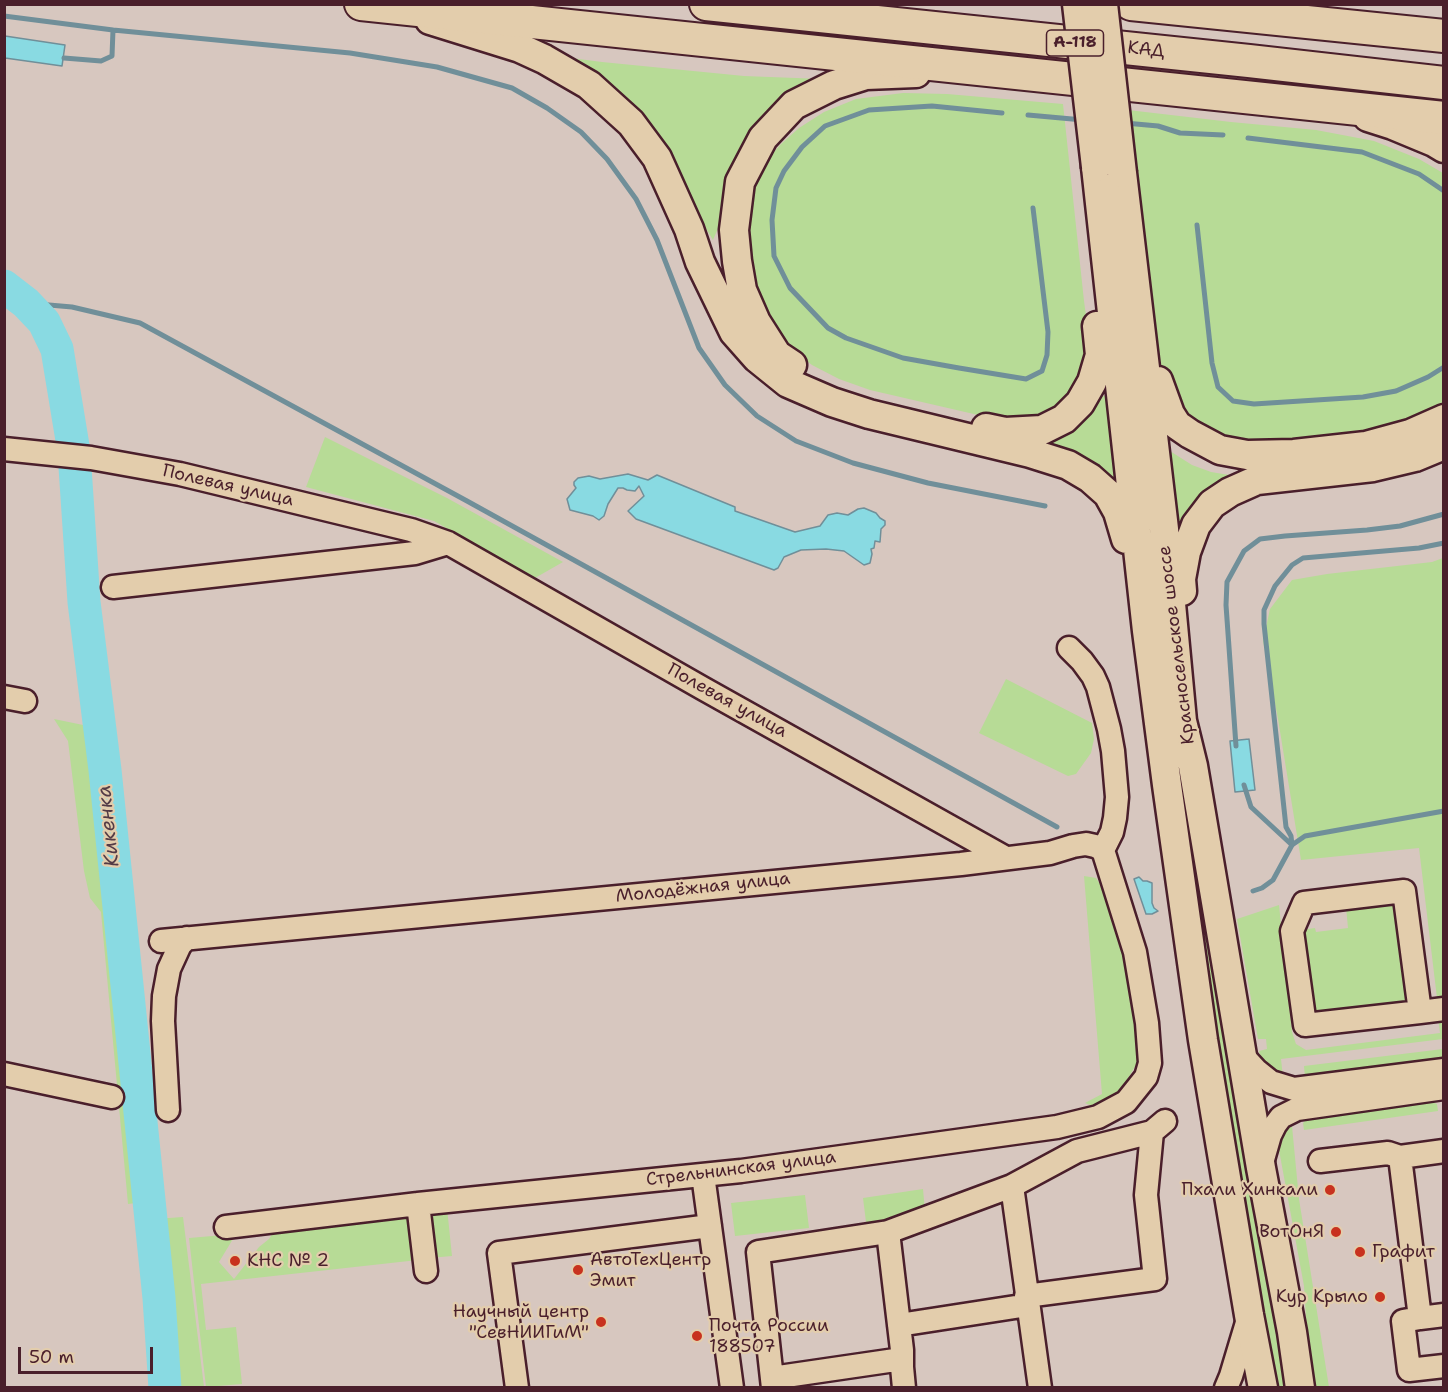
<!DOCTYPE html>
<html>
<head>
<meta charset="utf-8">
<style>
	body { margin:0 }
	#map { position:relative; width:1448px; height:1392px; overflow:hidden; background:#d7c7bf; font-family:"Shantell Sans",sans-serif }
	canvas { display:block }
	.frame { position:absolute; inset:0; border:6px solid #4a1f2b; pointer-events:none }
	.scale { position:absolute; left:18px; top:1347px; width:135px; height:27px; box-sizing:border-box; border:3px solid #4a1f2b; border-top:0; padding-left:8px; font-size:18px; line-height:21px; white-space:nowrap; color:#4a1f2b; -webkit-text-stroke:4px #e3cdac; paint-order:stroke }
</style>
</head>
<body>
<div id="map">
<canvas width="1448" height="1392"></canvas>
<div class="frame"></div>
<div class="scale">50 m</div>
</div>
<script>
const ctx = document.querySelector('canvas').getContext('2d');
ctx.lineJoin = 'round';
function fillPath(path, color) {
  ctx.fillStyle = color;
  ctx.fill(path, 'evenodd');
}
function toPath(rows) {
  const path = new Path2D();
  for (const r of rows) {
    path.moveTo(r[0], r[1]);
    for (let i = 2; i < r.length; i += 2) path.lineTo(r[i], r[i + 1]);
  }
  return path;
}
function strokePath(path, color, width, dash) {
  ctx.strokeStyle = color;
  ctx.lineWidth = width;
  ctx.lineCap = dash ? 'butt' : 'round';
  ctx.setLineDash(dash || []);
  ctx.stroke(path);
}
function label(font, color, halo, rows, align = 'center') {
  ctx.font = font + ' "Shantell Sans",sans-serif';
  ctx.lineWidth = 4.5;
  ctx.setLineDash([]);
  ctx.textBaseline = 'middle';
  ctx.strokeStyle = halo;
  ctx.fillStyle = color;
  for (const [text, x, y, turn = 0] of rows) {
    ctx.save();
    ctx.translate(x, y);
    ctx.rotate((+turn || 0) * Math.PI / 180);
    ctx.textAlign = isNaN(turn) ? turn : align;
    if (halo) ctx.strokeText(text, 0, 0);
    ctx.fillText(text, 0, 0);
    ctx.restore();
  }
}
fillPath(toPath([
	[548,55,602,62,744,76,822,79,723,204,719,226,713,240,674,176],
	[903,93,947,94,1063,104,1084,301,1090,345,1081,385,1053,415,1004,421,870,390,839,379,812,365,792,350,767,322,749,277,746,207,752,190,763,164,781,144,799,128,824,112,856,99],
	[1128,110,1231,122,1316,130,1374,141,1419,159,1443,173,1443,411,1413,429,1248,449,1194,428,1160,370],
	[1102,396,1107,396,1116,483,1037,443,1088,413],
	[325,437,447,498,563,562,535,578,434,521,306,487],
	[1162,446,1192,465,1211,472,1241,477,1198,501,1187,512,1176,527],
	[70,474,79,475,82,483,89,609,101,703,124,946,146,1140,152,1208,148,1210,144,1220,144,1202,128,1204,101,912,90,898,84,871,68,741,54,719,88,726,106,845,67,477],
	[1443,558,1444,997,1437,998,1419,848,1301,860,1278,719,1263,641,1270,609,1292,580,1327,574,1432,562],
	[1165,654,1196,870,1228,1057,1288,1387,1274,1387,1238,1185,1187,835],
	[1006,679,1092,723,1094,739,1091,753,1076,774,1068,776,979,733],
	[1084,876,1096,878,1106,893,1123,948,1139,1035,1137,1063,1121,1090,1093,1106,1085,1103,1102,1094],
	[1401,900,1409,1004,1312,1015,1301,930,1315,928,1316,932,1348,928,1346,907],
	[1279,905,1292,1032,1296,1044,1306,1050,1440,1033,1438,1017,1443,1017,1443,1039,1281,1059,1283,1077,1267,1067,1260,1056,1259,1051,1267,1049,1266,1039,1258,1039,1237,919],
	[1443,1049,1443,1061,1305,1078,1304,1066],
	[1425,1100,1437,1104,1438,1111,1304,1130,1303,1123,1308,1118],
	[1292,1126,1299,1199,1329,1387,1313,1387,1309,1363,1304,1286,1279,1150,1279,1140,1285,1129],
	[923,1189,925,1211,867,1230,863,1198],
	[805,1195,809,1228,735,1236,731,1203],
	[447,1208,452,1256,430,1258,426,1214],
	[405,1214,411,1218,418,1260,201,1284,206,1330,236,1327,242,1384,206,1387,189,1238,236,1234,219,1262,234,1279,259,1247,269,1239,276,1228],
	[183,1217,185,1233,204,1387,169,1387,155,1219]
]), '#b7db96');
const water = toPath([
	[5,36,65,45,62,66,5,58,5,36],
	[628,474,648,480,657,475,735,507,735,511,795,532,820,526,828,515,837,513,848,515,858,509,864,508,876,513,880,518,885,521,885,525,881,529,880,542,875,541,874,548,871,549,872,554,870,563,864,565,844,551,826,549,801,550,784,557,778,568,774,570,636,519,628,511,644,496,639,486,635,491,627,490,623,488,618,488,608,504,604,516,599,520,593,516,570,510,567,499,576,488,574,485,574,482,578,478,589,476,600,479,628,474],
	[1249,739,1255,790,1235,792,1230,741,1249,739],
	[1139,877,1143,881,1147,881,1152,883,1152,903,1154,908,1158,911,1152,914,1146,914,1134,879,1139,877]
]);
fillPath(water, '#89dae2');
strokePath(water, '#708f99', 1.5);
strokePath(toPath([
	[4,16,113,30,112,56,101,61,64,58],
	[113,30,350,53,437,67,512,88,547,108,581,132,607,159,636,199,657,240,699,348,725,385,757,416,796,441,853,463,928,483,1045,506],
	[1002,113,932,106,869,110,825,126,802,147,784,171,776,188,772,220,774,256,790,288,828,328,846,338,903,358,959,368,1026,379,1042,371,1047,355,1048,332,1033,208],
	[1028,115,1083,120],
	[1125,123,1158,126,1180,133,1223,135],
	[1248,138,1362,152,1419,174,1444,191],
	[1197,225,1212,363,1218,387,1233,401,1254,404,1363,397,1396,391,1428,377,1444,367],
	[26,303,72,307,140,323,467,501,1057,827],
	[1236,746,1226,605,1227,582,1244,551,1260,539,1285,536,1367,530,1400,526,1444,514],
	[1244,785,1251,807,1292,845],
	[1292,845,1291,836,1286,827,1264,624,1264,610,1275,586,1292,565,1303,558,1419,548,1444,543],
	[1253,891,1262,888,1273,880,1292,845,1305,836,1444,811]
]), '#708f99', 5);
strokePath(toPath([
	[4,286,26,303,44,322,57,349,74,452,84,602,105,770,159,1298,165,1388]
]), '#89dae2', 33);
const minor = toPath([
	[4,449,91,458,180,474,411,530,448,543,704,689,1006,858],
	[113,587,415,553,448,543],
	[1069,648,1082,661,1093,676,1098,687,1109,729,1113,751,1117,797,1115,818,1112,832,1103,850],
	[4,697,25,701],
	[161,941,961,864,1050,853,1073,846,1086,844,1095,846,1103,850,1135,952,1147,1023,1150,1063,1146,1077,1126,1102,1098,1117,1057,1127,741,1171,418,1204,226,1227],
	[1420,1012,1404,891,1304,903,1292,931,1305,1025,1420,1012,1444,1009],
	[1243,1056,1256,1070,1271,1082,1294,1089,1444,1070],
	[4,1074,112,1097],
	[168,1110,163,1021,164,996,169,969,180,945,187,938],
	[1444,1151,1400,1157,1420,1318,1444,1315],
	[1320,1161,1388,1153,1400,1157],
	[1262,1163,1270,1135,1275,1125,1281,1117,1297,1109,1444,1088],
	[703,1175,732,1388],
	[418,1204,426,1271],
	[888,1232,902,1350,902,1367,904,1388],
	[1026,1296,1155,1279,1146,1195,1152,1132],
	[1420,1318,1403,1321,1409,1370,1444,1366],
	[899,1325,1028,1305],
	[772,1378,902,1359],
	[517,1388,499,1253,710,1226],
	[773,1388,758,1252,888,1232,1012,1186],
	[1040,1388,1012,1186,1077,1151,1152,1132,1165,1121],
	[1226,1388,1231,1376,1249,1316]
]);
const major = toPath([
	[430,20,520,48,544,59,589,85,631,123,657,158,689,229,700,262,734,332,757,358,788,383,832,402,869,414,1030,453,1068,465,1090,478,1108,494,1118,512,1126,539],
	[1368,117,1393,125,1434,142,1444,148],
	[1096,167,1147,631,1167,785,1203,1040,1249,1315,1263,1388],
	[1122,173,1164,529,1182,721,1193,766,1261,1168,1292,1332,1300,1388],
	[792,365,777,355,756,322,742,290,737,261,734,230,740,182,763,138,794,105,834,85,866,75,916,73],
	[1158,381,1170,414,1177,425,1190,434,1220,450,1247,455,1294,454,1366,446,1410,434,1444,419],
	[986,428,1005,432,1042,430,1064,419,1080,403,1092,382,1100,355,1097,326],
	[1182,591,1181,579,1186,552,1196,525,1212,504,1230,492,1257,480,1373,467,1415,457,1444,445]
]);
const highway = toPath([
	[361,4,1444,118],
	[706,4,1249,61,1444,83],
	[1131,4,1444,36]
]);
strokePath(minor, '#4a1f2b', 27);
strokePath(major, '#4a1f2b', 33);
strokePath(highway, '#4a1f2b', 36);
strokePath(minor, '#e3cdac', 22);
strokePath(major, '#e3cdac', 28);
strokePath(highway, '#e3cdac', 32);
const majorBridge = toPath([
	[1077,4,1096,167],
	[1103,4,1122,173]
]);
strokePath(majorBridge, '#4a1f2b', 33, []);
strokePath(majorBridge, '#e3cdac', 28);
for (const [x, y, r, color] of [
	[1330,1190,6,"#c8321e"],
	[1336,1232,6,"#c8321e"],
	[1360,1252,6,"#c8321e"],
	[235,1261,6,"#c8321e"],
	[578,1270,6,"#c8321e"],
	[1380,1297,6,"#c8321e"],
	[601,1322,6,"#c8321e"],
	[697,1336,6,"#c8321e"]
]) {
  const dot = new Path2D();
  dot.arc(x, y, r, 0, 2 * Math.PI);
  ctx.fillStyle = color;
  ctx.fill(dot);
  strokePath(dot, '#e3cdac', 2);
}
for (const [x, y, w] of [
	[1075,43,57]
]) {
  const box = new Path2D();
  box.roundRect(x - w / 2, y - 13, w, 26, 4.5);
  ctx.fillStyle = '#e3cdac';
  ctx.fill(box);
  strokePath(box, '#4a1f2b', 1.5);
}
label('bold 16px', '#4a1f2b', null, [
	["А-118",1075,43]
]);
label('18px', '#4a1f2b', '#e3cdac', [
	["КАД",1146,50,6],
	["Полевая улица",228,486,13],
	["Красносельское шоссе",1177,645,-97],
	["Полевая улица",727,701,29],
	["Молодёжная улица",703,888,-6],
	["Стрельнинская улица",741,1169,-7]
]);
label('18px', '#4a1f2b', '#e3cdac', [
	["Пхали Хинкали",1318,1190],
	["ВотОнЯ",1324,1232],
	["Графит",1372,1252,"left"],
	["АвтоТехЦентр",590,1260,"left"],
	["Эмит",590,1281,"left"],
	["КНС № 2",247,1261,"left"],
	["Кур Крыло",1368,1297],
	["Научный центр",589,1312],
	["\"СевНИИГиМ\"",589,1333],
	["Почта России",709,1326,"left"],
	["188507",709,1347,"left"]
], 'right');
label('italic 20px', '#533b46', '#e3cdac', [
	["Кикенка",109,826,-96]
]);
</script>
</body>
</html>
